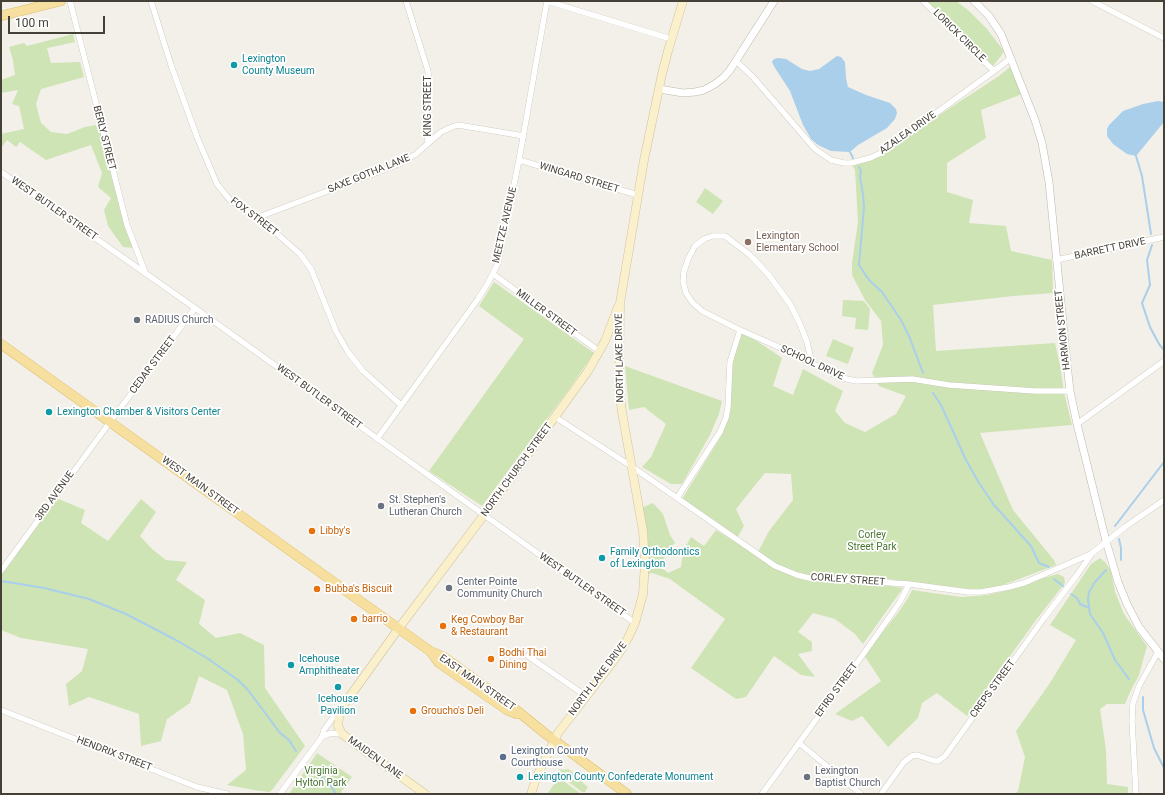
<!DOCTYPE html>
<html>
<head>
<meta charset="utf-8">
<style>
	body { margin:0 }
	#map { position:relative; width:1165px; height:795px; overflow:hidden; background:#f3f0e9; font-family:Roboto,sans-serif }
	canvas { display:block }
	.frame { position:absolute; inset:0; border:2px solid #464138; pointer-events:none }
	.scale { position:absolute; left:8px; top:16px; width:97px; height:18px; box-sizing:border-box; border:2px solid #464138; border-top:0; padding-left:5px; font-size:12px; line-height:14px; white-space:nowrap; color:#464138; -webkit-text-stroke:3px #fff; paint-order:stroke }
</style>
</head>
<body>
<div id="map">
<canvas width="1165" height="795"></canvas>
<div class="frame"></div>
<div class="scale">100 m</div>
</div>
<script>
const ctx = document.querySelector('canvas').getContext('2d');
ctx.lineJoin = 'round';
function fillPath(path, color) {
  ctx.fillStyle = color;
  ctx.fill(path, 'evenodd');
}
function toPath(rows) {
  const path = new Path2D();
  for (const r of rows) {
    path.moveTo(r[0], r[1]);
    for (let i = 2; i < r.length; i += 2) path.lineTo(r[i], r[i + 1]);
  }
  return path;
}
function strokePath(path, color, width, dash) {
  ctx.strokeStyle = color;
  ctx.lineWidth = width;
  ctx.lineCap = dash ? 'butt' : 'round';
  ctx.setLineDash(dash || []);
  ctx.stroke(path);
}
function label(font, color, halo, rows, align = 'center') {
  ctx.font = font + ' Roboto,sans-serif';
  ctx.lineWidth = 3.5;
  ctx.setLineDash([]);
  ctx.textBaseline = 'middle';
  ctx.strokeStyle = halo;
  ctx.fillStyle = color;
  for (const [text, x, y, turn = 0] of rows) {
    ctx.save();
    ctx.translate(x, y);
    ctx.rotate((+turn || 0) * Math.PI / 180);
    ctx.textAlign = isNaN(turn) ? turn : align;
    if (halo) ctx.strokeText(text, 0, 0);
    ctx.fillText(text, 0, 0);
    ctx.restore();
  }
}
fillPath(toPath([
	[926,1,956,1,968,10,986,28,1004,51,1001,56,992,67],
	[73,34,75,42,47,48,51,63,80,62,84,77,41,89,36,104,41,123,51,132,67,134,85,127,101,124,135,248,123,247,108,226,104,210,111,198,98,187,102,173,91,145,46,160,20,142,16,147,7,140,1,148,1,134,24,129,19,106,12,104,18,90,1,93,1,80,15,75,13,60,9,47,24,43,27,46],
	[1010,67,1017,78,1022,94,981,110,986,138,947,163,947,192,973,200,969,223,1006,226,1011,251,1052,260,1053,293,1013,296,933,305,936,351,1055,343,1060,365,1064,392,1072,425,980,433,1013,510,1054,560,1056,565,995,588,982,589,969,589,888,579,848,577,822,578,809,577,787,570,758,552,769,531,793,500,791,474,765,473,736,509,744,526,737,538,720,524,682,499,723,433,725,425,732,361,742,331,782,358,773,386,793,395,803,369,843,391,835,411,845,423,865,432,896,414,906,396,879,386,872,373,883,345,881,321,865,300,852,275,852,263,858,222,855,170,851,163,881,153,999,76],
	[705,188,723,201,713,214,696,202],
	[494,282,594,353,566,393,482,506,429,471,524,339,479,306],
	[843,300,864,301,870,309,868,330,855,329,856,318,842,316],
	[833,339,854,348,848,364,826,356],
	[625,366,722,401,719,414,710,435,682,484,671,484,642,467,651,457,666,424,644,407,629,410],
	[54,497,85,510,81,523,108,541,141,499,156,512,140,536,152,549,166,560,187,562,176,580,205,600,199,624,216,638,240,633,264,645,265,688,305,746,272,790,269,792,254,790,227,785,246,770,243,734,227,690,199,676,190,703,167,719,161,741,141,746,139,714,89,697,69,706,66,684,82,671,88,649,21,638,1,630,1,571],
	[653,503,663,514,670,535,675,543,667,550,661,567,668,573,681,567,683,551,691,537,704,546,716,530,774,566,821,581,890,586,903,588,863,644,855,634,835,619,813,613,798,632,812,642,812,651,798,654,815,677,801,675,774,656,746,697,736,699,691,668,725,619,670,579,652,573,645,575,639,509],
	[1100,558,1106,563,1111,571,1115,592,1124,614,1147,646,1139,675,1130,692,1125,704,1107,704,1100,709,1106,750,1107,784,1128,787,1128,794,1015,794,1018,791,1025,757,1016,731,1050,683,1076,640,1050,625,1091,564],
	[1058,574,1064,577,1065,583,1036,620,967,716,937,693,922,703,918,718,888,747,862,716,852,721,835,714,881,681,864,655,898,613,908,598,912,590,961,597,987,595,1017,588,1029,582],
	[317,753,352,777,341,792,342,794,289,794],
	[559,769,563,770,568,769,576,774,582,780,583,783,588,787,585,792,582,792,562,777,560,774],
	[558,779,561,779,581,794,547,794]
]), '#cee4b5');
fillPath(toPath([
	[837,56,841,57,845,62,846,78,848,87,866,95,890,103,896,109,897,113,895,119,887,128,858,145,850,152,831,151,818,145,811,139,803,125,790,91,779,74,775,68,772,62,774,59,778,58,786,59,802,69,810,71,819,69],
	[1158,101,1164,102,1164,122,1136,156,1127,154,1113,144,1107,136,1107,129,1109,125,1123,111,1143,104]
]), '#aacfeb');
strokePath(toPath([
	[850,152,853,158],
	[1136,156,1142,176,1151,234],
	[859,167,861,171,860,177,863,194,864,207,859,265,869,280,882,292,901,320,909,336,923,373],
	[1152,245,1147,260,1150,285,1142,303,1150,327,1159,344,1164,350],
	[933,393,941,405,966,460,979,483,994,505,1031,546,1039,563,1049,567],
	[1115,526,1164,462],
	[1119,539,1121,548,1121,560],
	[1106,570,1095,582,1089,592,1088,599,1090,614,1103,633,1115,660,1129,679],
	[1054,579,1063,586],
	[1,581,44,588,89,599,126,614,174,639,207,658,238,680,248,690,280,733,289,740,296,751],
	[1071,594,1077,598,1080,604,1089,608],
	[1143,697,1143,710,1154,748,1164,768],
	[309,766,331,786,336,794]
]), '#aacfeb', 2);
const minor = toPath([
	[70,1,127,225,145,272],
	[151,1,171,65,197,137,217,184,230,200,275,232,300,254,311,269,336,331,348,352,363,371,401,405],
	[406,1,428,71,429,82,426,124,428,142],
	[547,1,671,39],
	[923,1,994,71],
	[1092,1,1164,38],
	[736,61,753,77,815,149,831,160,844,163,851,163,870,158,881,153,994,71,1011,58],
	[519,160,638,195],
	[1,172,195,308,635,623],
	[256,218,399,164,416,154,441,132,452,127,458,125,524,136],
	[1056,260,1164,237],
	[493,274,599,351],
	[740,330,702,311,692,302,686,293,683,281,684,271,689,257,695,246,704,239,713,236,725,236,750,255,768,274,790,304,800,324,807,342,812,364],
	[555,417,631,466,775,566,797,575,809,578,909,584,968,592,981,592,1009,587,1024,583,1091,554,1125,527,1164,500],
	[1077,424,1164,361],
	[377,439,478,299,488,283,498,263,519,160,547,1],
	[677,498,720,432,726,418,728,407,730,362,740,330,781,348,835,375,847,379,856,381,912,379,949,385,1035,391,1070,391],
	[1,571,110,422,195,308],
	[528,656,586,696],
	[1,710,197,787,227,794],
	[322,737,331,733,342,734],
	[799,743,861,794],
	[280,794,322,737,324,730,334,716,340,710],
	[762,794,867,649,900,602,909,584],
	[881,794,904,762,912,756,917,755,935,761,938,761,945,756,1044,618,1077,575,1091,555],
	[1136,794,1132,721,1133,703,1139,686,1158,652]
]);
const tertiary = toPath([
	[974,1,989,16,1001,34,1035,120,1042,143,1049,182,1067,364,1070,391,1077,424,1106,541,1118,582,1127,604,1139,627,1164,659],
	[659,89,683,93,695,92,704,90,715,84,724,77,730,70,774,1]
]);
const secondary = toPath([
	[425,794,342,734,338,726,340,710,399,628,484,515,588,371,605,341,618,307],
	[531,794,537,776,558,733,618,655,628,638,635,623,643,594,645,563,643,531,622,412,619,388,620,303,644,160,662,74,668,51,683,1]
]);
const primary = toPath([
	[1,16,61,1],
	[1,344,430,651,444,657,510,705,547,735,627,794],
	[431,652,439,663,507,710,517,714]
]);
strokePath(minor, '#beb8ac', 6);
strokePath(tertiary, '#beb8ac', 8);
strokePath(secondary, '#cfc39c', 9);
strokePath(primary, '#dbbd6f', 10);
strokePath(minor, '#fff', 5.5);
strokePath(tertiary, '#fff', 7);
strokePath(secondary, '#faf0cc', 8);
strokePath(primary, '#f7e09f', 9);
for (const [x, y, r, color] of [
	[234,65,4,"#0f9aa8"],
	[748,242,4,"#8d6e63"],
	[137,320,4,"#6b7280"],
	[49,412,4,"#0f9aa8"],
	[381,506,4,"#6b7280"],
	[312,531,4,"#e8710a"],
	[602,558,4,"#0f9aa8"],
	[449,588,4,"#6b7280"],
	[317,589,4,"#e8710a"],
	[354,619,4,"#e8710a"],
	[443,626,4,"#e8710a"],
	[491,659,4,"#e8710a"],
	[291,665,4,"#0f9aa8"],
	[338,687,4,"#0f9aa8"],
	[413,711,4,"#e8710a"],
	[503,757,4,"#5c6f8a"],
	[520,777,4,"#0f9aa8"],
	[807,777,4,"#6b7280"]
]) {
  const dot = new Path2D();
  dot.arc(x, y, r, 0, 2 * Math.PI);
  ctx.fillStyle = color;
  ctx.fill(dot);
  strokePath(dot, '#fff', 1.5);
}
label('10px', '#464138', '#fff', [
	["LORICK CIRCLE",959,36,45],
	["KING STREET",428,106,-90],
	["AZALEA DRIVE",908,133,-35],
	["BERLY STREET",104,138,76],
	["SAXE GOTHA LANE",369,174,-22],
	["WINGARD STREET",579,178,17],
	["WEST BUTLER STREET",54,209,35],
	["FOX STREET",254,217,37],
	["MEETZE AVENUE",505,225,-77],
	["BARRETT DRIVE",1110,249,-12],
	["MILLER STREET",546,313,36],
	["HARMON STREET",1063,330,-96],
	["NORTH LAKE DRIVE",620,358,-91],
	["SCHOOL DRIVE",812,363,25],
	["CEDAR STREET",153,365,-53],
	["WEST BUTLER STREET",319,397,36],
	["NORTH CHURCH STREET",517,470,-54],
	["WEST MAIN STREET",200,486,36],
	["3RD AVENUE",55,496,-54],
	["CORLEY STREET",848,580,4],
	["WEST BUTLER STREET",582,585,35],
	["NORTH LAKE DRIVE",598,679,-53],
	["EAST MAIN STREET",477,683,35],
	["CREPS STREET",993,689,-54],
	["EFIRD STREET",837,690,-54],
	["HENDRIX STREET",114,754,21],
	["MAIDEN LANE",375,758,36]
]);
label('10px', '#0d838f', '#fff', [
	["Lexington",242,59],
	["County Museum",242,71],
	["Lexington Chamber & Visitors Center",57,412],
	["Family Orthodontics",610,552],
	["of Lexington",610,564],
	["Icehouse",299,659],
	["Amphitheater",299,671],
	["Icehouse",338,699,"center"],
	["Pavilion",338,711,"center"],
	["Lexington County Confederate Monument",528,777]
], 'left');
label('10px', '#785e54', '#fff', [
	["Lexington",756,236],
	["Elementary School",756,248]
], 'left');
label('10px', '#5b616d', '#fff', [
	["RADIUS Church",145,320],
	["St. Stephen's",389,500],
	["Lutheran Church",389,512],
	["Center Pointe",457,582],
	["Community Church",457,594],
	["Lexington",815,771],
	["Baptist Church",815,783]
], 'left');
label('10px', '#c56008', '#fff', [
	["Libby's",320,531],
	["Bubba's Biscuit",325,589],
	["barrio",362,619],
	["Keg Cowboy Bar",451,620],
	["& Restaurant",451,632],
	["Bodhi Thai",499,653],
	["Dining",499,665],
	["Groucho's Deli",421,711]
], 'left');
label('10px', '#47742f', '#fff', [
	["Corley",872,535],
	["Street Park",872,547],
	["Virginia",321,771],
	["Hylton Park",321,783]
]);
label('10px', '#4e5e75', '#fff', [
	["Lexington County",511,751],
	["Courthouse",511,763]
], 'left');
</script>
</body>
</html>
